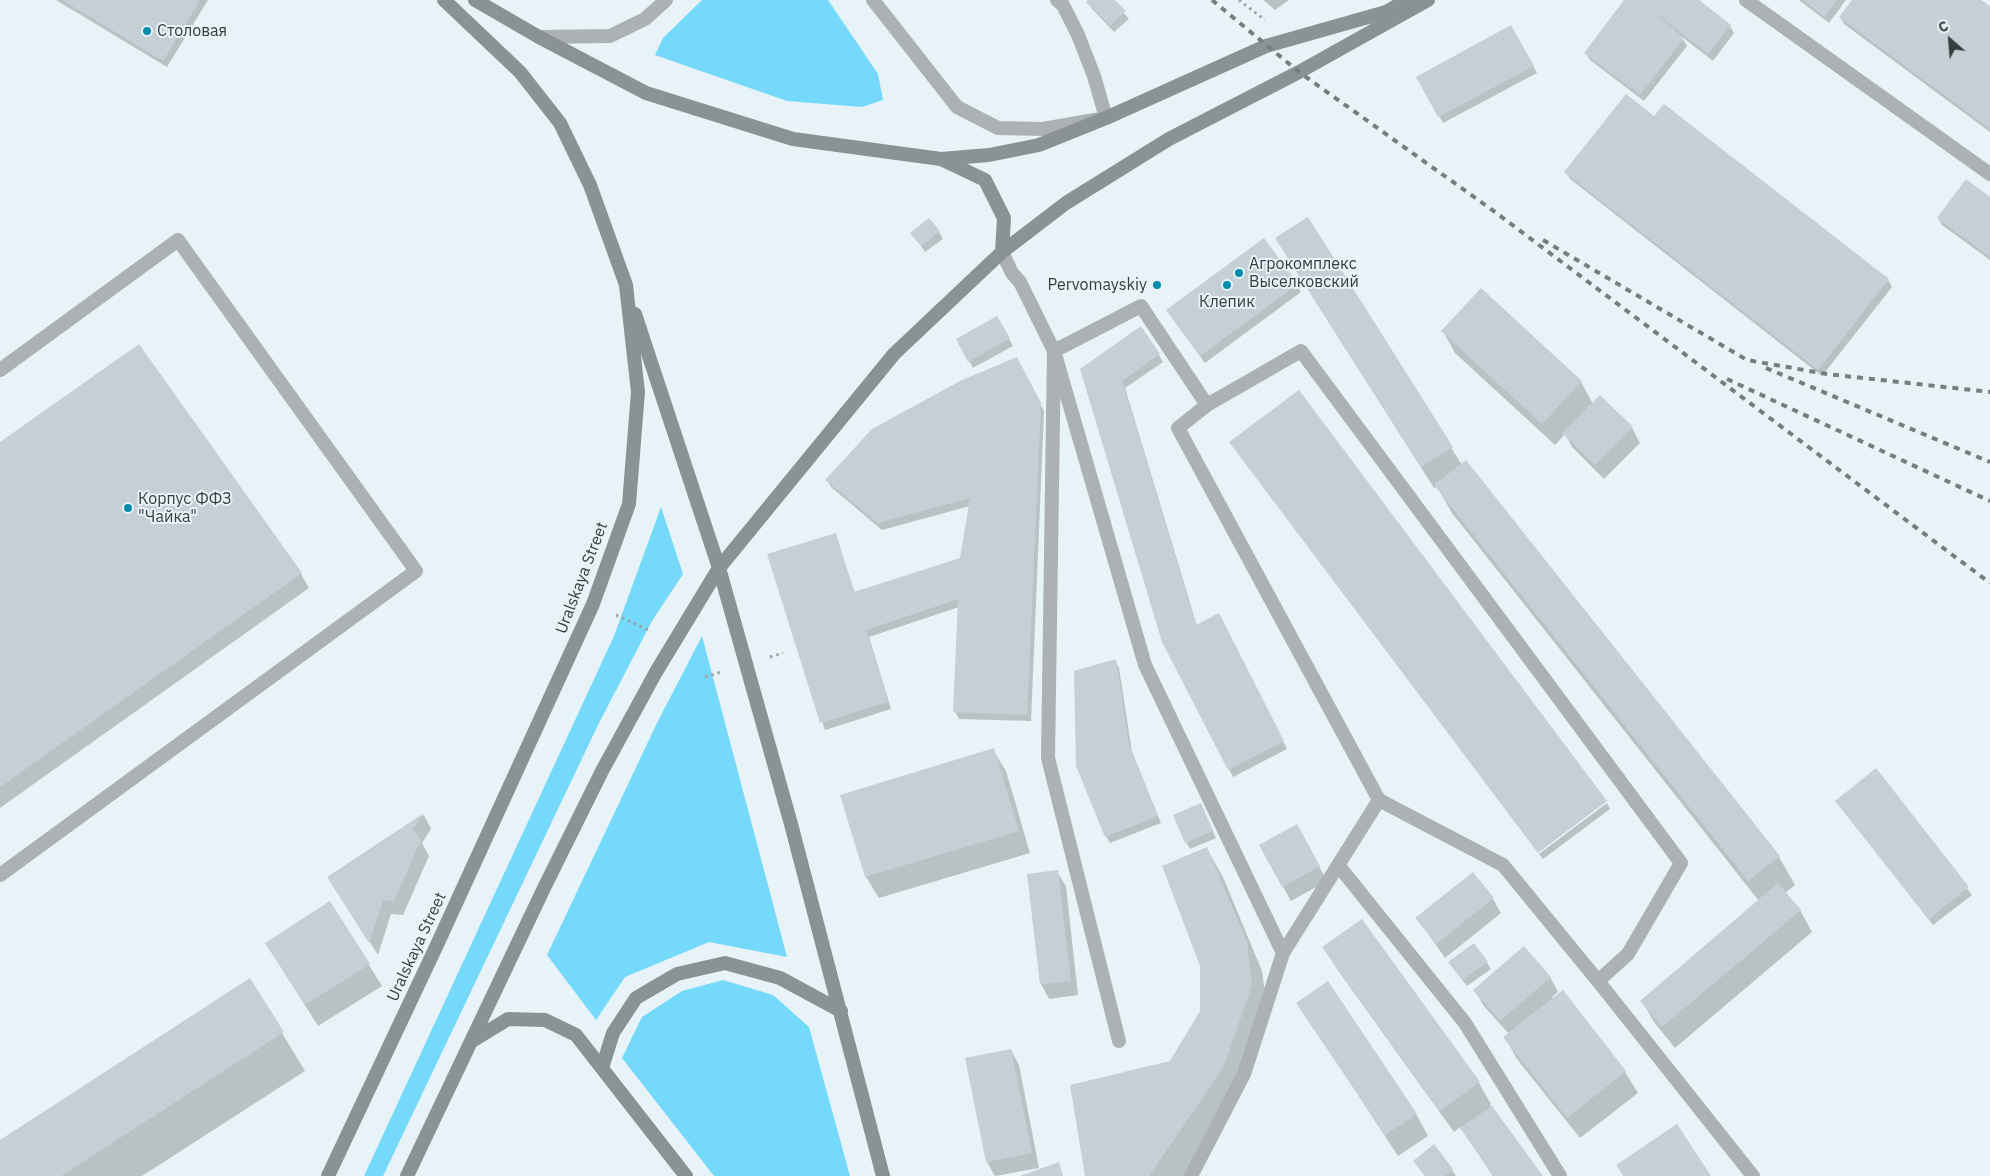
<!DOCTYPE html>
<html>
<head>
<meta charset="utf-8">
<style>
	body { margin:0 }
	#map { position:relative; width:1990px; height:1176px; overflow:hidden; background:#e7f3f7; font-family:"IBM Plex Sans",sans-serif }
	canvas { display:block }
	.north { position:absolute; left:1925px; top:15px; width:50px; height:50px; -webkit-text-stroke:4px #e7f3f7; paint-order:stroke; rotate:333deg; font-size:14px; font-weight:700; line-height:20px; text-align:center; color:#373c3e }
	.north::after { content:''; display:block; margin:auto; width:18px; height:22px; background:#373c3e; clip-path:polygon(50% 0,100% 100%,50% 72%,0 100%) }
</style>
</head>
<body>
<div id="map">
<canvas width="1990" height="1176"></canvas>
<div class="north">С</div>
</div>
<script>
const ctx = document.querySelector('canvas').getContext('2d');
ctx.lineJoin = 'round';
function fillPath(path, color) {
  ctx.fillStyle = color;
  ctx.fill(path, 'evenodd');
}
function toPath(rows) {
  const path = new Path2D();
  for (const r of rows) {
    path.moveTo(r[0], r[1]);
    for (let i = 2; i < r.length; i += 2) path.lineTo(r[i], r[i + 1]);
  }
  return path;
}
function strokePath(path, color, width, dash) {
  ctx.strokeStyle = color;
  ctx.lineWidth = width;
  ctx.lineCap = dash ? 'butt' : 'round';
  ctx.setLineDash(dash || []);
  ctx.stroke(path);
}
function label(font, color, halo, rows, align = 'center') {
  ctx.font = font + ' "IBM Plex Sans",sans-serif';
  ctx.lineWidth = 4;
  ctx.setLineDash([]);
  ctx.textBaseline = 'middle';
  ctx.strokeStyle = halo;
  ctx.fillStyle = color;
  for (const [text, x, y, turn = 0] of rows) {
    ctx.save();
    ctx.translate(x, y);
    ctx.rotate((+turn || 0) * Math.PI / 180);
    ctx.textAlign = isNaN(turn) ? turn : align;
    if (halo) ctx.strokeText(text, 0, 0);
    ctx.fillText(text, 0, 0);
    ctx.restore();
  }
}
fillPath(toPath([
	[702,0,828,0,878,74,883,100,862,107,787,101,655,55,663,38],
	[661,507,683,574,652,621,598,725,383,1176,364,1176,614,636],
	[702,636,787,957,709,942,625,977,596,1020,547,955,657,723],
	[723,980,773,995,809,1027,850,1176,714,1176,622,1058,642,1017,682,991]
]), '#74d9fa');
fillPath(toPath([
	[56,0,208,0,167,67],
	[1090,0,1113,0,1129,19,1114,32,1092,9,1088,2],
	[1263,0,1289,0,1275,10],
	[1626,0,1697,0,1730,26,1734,33,1713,61,1681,36,1687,46,1644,101,1590,60,1586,53],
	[1799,0,1846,0,1829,23],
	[1853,0,1979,0,1990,8,1990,132,1844,24,1840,17],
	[1511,26,1537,73,1443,123,1418,77],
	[1655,118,1888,280,1892,287,1822,376,1570,179,1566,172],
	[1990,198,1990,260,1942,225,1938,218],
	[1307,219,1462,465,1779,857,1795,885,1785,893,1800,910,1812,932,1675,1048,1654,1022,1642,1001,1759,901,1452,513,1437,487,1434,488,1289,260],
	[939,232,943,239,925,252,912,233],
	[1264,240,1301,292,1205,363,1172,318],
	[997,318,1013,346,973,368,957,340],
	[1443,331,1581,382,1593,404,1632,428,1640,443,1604,479,1572,447,1565,434,1555,445,1455,353],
	[1159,355,1163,362,1125,388,1197,626,1222,622,1287,749,1233,777,1163,642,1081,370],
	[1016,359,1044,411,1031,721,959,719,955,712,959,607,869,637,891,709,825,730,769,555,835,534,855,593,961,559,970,506,882,530,831,487,827,480],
	[0,444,301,574,309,588,0,808],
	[1115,661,1119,668,1132,752,1161,823,1110,843,1106,836],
	[993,750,1006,771,1030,853,879,898,866,877,842,795],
	[1875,770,1972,895,1933,925,1841,808],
	[1607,803,1610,809,1543,859,1539,854],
	[1204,811,1216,838,1190,849,1186,842],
	[424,815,431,829,422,843,429,856,403,915,391,914,378,955,329,878],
	[1305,840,1327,881,1291,901,1283,887],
	[1207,849,1223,877,1262,971,1268,1015,1184,1176,1087,1176,1171,1062,1201,1012],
	[1057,872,1066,886,1078,995,1049,999,1041,984,1028,875],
	[1493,899,1501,913,1445,958,1417,918],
	[330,903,382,986,318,1026,266,943],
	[1324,948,1479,1083,1491,1104,1490,1105,1541,1176,1493,1176,1460,1127,1454,1132,1337,969],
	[1487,963,1491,969,1467,986,1454,969],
	[1550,977,1558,992,1552,997,1553,999,1562,992,1625,1072,1638,1093,1580,1138,1517,1059,1505,1037,1509,1034,1483,1005,1475,990],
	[250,980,305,1071,142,1176,0,1176,0,1141],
	[1298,1003,1416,1114,1428,1136,1398,1156],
	[1011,1050,1019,1065,1039,1168,995,1176,987,1162],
	[1414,1161,1452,1170,1456,1176,1425,1176]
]), '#0003');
fillPath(toPath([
	[62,0,200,0,163,61],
	[1088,0,1115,0,1126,11,1110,26,1086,2],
	[1624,0,1699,0,1731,25,1708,54,1644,4,1684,38,1640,95,1584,53],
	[1803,0,1837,0,1825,17],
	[1852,0,1981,0,1990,6,1990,129,1839,17],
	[1511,25,1534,66,1438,117,1416,77],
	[1626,94,1654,116,1664,104,1889,279,1818,370,1564,172],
	[1966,179,1990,197,1990,257,1937,218],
	[1308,217,1453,447,1421,467,1275,238],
	[929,218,940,231,921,246,910,233],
	[1264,238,1298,284,1200,356,1166,310],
	[1481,288,1582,381,1542,424,1441,331],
	[997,316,1010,338,968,362,956,339],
	[1141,326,1160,354,1122,381,1196,625,1219,613,1284,741,1228,770,1162,642,1080,369],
	[139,344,302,573,0,787,0,442],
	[1017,357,1041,403,1027,715,953,712,958,599,866,630,888,702,820,723,767,554,836,533,854,592,960,558,970,498,878,523,825,480,872,429,962,380],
	[1299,390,1607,801,1538,853,1229,442],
	[1600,395,1633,427,1595,465,1562,433],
	[1466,460,1780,856,1748,881,1434,485],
	[1116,659,1129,744,1158,816,1105,837,1076,766,1074,671],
	[994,748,1019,831,865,877,840,795],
	[1876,768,1969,887,1929,919,1835,801],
	[1201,803,1213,831,1185,843,1173,815],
	[424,813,413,829,421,840,394,901,383,900,369,943,327,877],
	[1297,824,1320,866,1282,887,1259,845],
	[1207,847,1247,942,1252,986,1223,1068,1149,1176,1085,1176,1070,1085,1170,1061,1200,1011,1200,966,1162,866],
	[1058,870,1071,981,1040,984,1027,874],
	[1473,872,1494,898,1436,944,1415,918],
	[1778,883,1801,910,1662,1027,1640,1001],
	[330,901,370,964,305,1005,265,943],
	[1362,919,1480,1082,1440,1111,1322,947],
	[1474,943,1488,962,1462,980,1448,962],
	[1524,946,1551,977,1500,1021,1473,990],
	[250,978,284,1032,61,1176,0,1176,0,1140],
	[1328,981,1417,1114,1385,1135,1296,1003],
	[1563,990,1626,1071,1567,1118,1503,1037],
	[1011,1049,1032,1153,986,1162,965,1058],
	[1492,1106,1543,1176,1494,1176,1460,1128],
	[1677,1124,1711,1176,1623,1176,1616,1165],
	[1434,1144,1453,1169,1444,1176,1425,1176,1413,1161],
	[1059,1162,1063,1176,1020,1176]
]), '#c4d0d5');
strokePath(toPath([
	[1239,0,1265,20],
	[616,615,651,631],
	[770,657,783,653],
	[705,677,721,672]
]), '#9ba4a7', 3, [2.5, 4]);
strokePath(toPath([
	[873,0,957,107,998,128,1043,129,1106,118,1094,76,1078,35,1063,5,1057,0],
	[1746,0,1990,174],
	[539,37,610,36,645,19,666,0],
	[1002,252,1012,273,1020,282,1054,351,1048,758,1119,1041],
	[0,370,178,240,416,571,0,875],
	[1207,405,1301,351,1681,863,1628,954,1598,981,1503,865,1379,800],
	[1338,865,1465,1023,1560,1176],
	[1598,981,1753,1176],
	[1191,1176,1244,1074,1283,953,1145,665,1054,351,1141,306,1207,405,1178,428,1379,800,1283,953]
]), '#acb1b3', 14);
strokePath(toPath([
	[475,0,539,37,646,93,793,139,941,159,989,155,1039,145,1106,118,1266,46,1386,12,1407,0],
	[941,159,985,180,1004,218,1002,252],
	[635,314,719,568,791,824,883,1176],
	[472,1041,508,1019,545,1020,576,1035,686,1176],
	[602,1068,613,1033,636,998,677,974,725,963,780,978,841,1011],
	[328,1176,436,947,593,604,629,504,638,392,626,285,590,185,560,123,520,72,444,0],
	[407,1176,544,888,602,771,656,672,719,568,894,354,1002,252,1066,203,1169,139,1299,72,1428,0]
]), '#8b9295', 14);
strokePath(toPath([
	[1212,0,1299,72,1495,212,1990,583],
	[1543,240,1747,360,1827,374,1990,392],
	[1766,368,1990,462],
	[1727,379,1990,501]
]), '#757d7f', 4, [6, 6]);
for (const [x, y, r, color] of [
	[147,31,5,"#058bab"],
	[1239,273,5,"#058bab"],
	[1157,285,5,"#058bab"],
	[1227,285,5,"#058bab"],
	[128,508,5,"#058bab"]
]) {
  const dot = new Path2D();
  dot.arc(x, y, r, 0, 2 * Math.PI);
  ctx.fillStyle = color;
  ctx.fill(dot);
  strokePath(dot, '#e7f3f7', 2);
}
label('16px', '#373c3e', '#e7f3f7', [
	["Столовая",157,31],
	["Агрокомплекс",1249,264],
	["Выселковский",1249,282],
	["Pervomayskiy",1147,285,"right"],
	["Клепик",1227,302,"center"],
	["Корпус ФФЗ",138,499],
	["\"Чайка\"",138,517]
], 'left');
label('16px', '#373c3e', '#e7f3f7', [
	["Uralskaya Street",582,578,-69],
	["Uralskaya Street",417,947,-65]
]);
</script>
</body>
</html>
